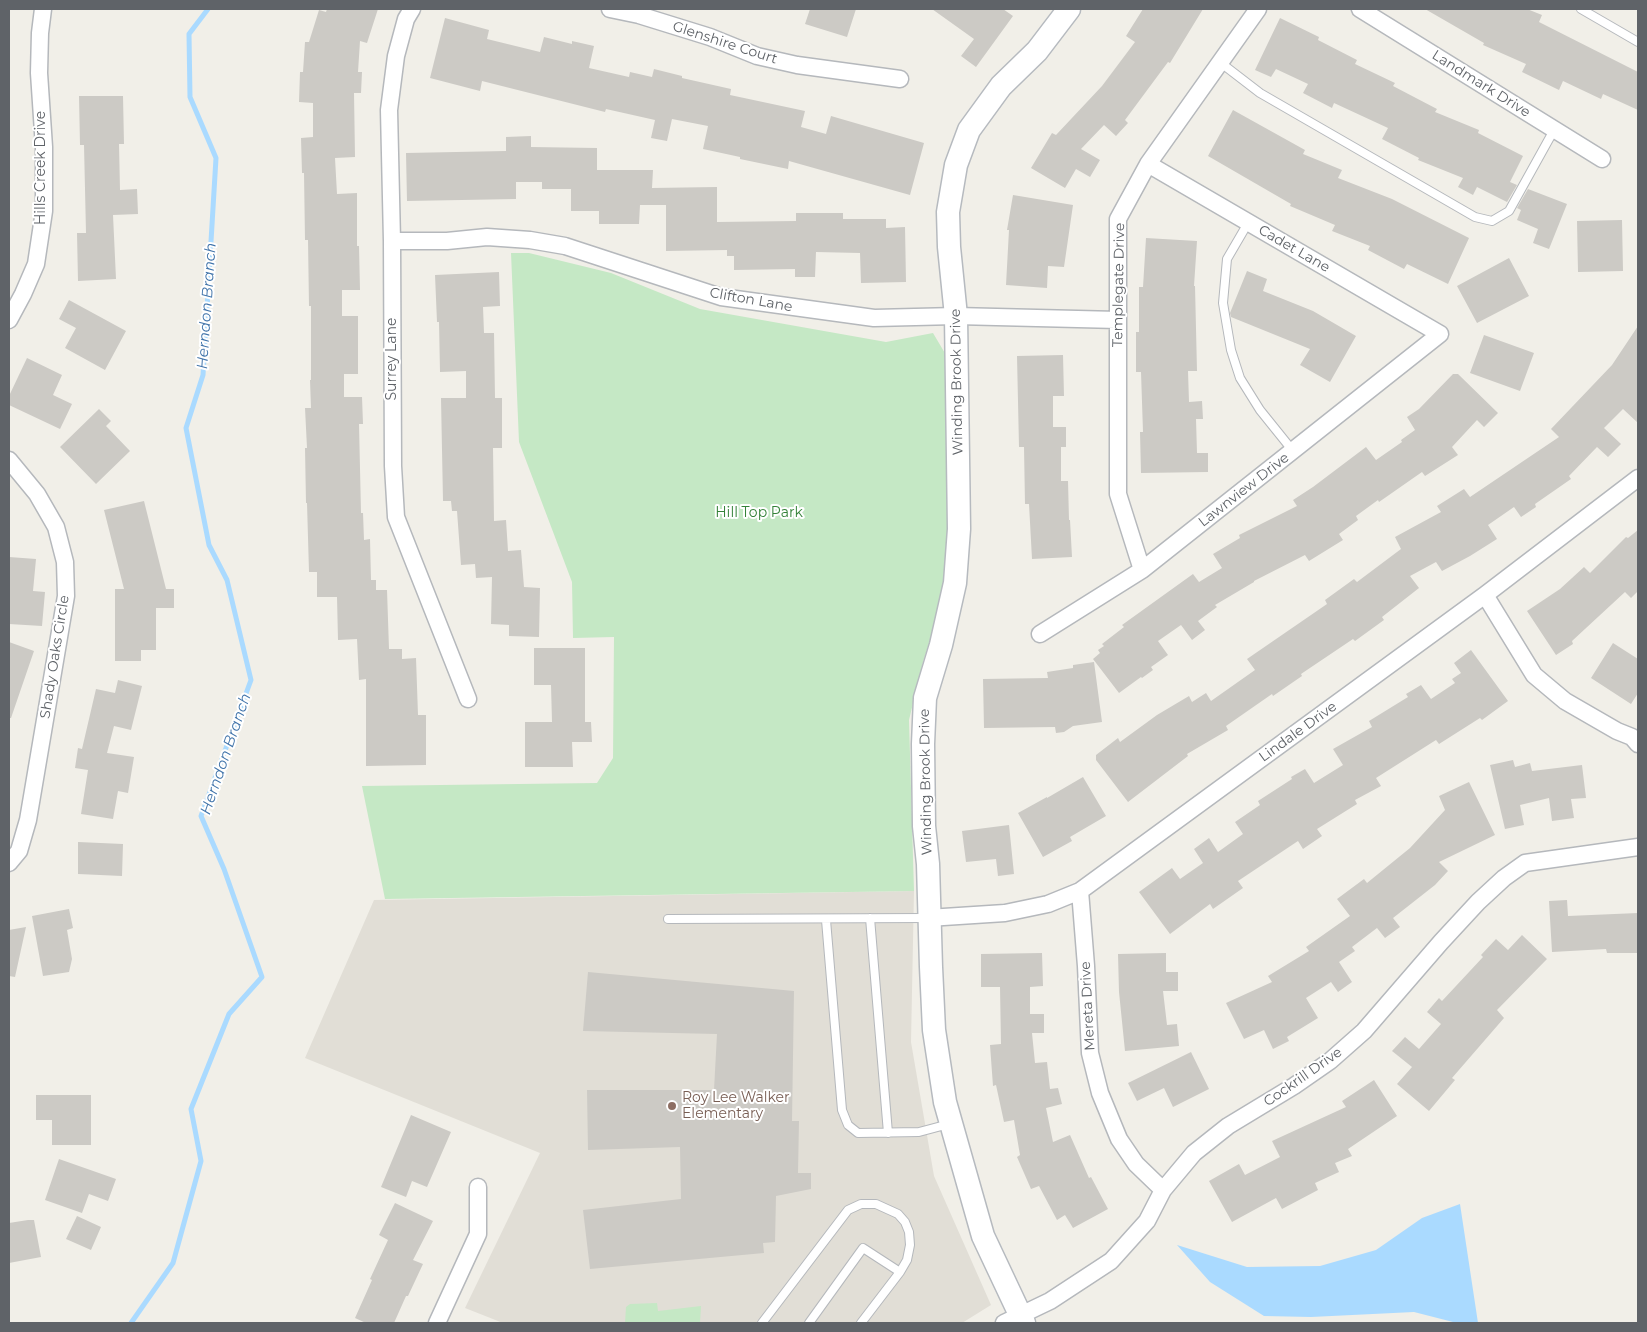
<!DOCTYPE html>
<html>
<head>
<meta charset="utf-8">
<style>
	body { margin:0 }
	#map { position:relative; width:1647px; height:1332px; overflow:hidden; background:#f1efe8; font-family:Montserrat,sans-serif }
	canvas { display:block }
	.frame { position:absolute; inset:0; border:10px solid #5f6368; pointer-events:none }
</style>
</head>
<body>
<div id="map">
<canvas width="1647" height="1332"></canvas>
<div class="frame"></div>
</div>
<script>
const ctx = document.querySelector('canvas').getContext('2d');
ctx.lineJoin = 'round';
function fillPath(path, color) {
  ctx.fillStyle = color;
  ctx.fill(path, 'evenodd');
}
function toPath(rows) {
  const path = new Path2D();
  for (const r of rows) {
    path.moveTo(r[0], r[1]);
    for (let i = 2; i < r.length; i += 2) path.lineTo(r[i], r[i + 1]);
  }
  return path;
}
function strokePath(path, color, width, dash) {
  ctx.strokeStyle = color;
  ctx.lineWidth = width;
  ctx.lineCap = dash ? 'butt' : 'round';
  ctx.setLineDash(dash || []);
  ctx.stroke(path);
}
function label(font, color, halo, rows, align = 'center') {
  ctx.font = font + ' Montserrat,sans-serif';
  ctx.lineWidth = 4;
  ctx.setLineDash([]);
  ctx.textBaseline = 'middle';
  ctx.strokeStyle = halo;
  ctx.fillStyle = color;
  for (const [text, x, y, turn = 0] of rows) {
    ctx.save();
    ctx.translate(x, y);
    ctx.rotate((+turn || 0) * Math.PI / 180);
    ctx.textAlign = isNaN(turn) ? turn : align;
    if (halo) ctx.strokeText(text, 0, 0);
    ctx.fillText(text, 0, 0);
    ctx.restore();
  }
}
fillPath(toPath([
	[914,891,911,1042,934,1176,991,1305,962,1323,503,1323,465,1308,540,1153,305,1058,374,900]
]), '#e1ded6');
fillPath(toPath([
	[511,253,529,253,611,273,700,309,886,342,933,333,949,360,949,558,942,602,923,662,909,720,914,891,385,899,362,786,597,783,613,758,614,637,573,638,572,582,519,442],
	[657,1303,658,1311,701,1306,700,1323,625,1323,626,1307,630,1304]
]), '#c5e8c5');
fillPath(toPath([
	[1460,1204,1478,1323,1457,1323,1414,1312,1311,1317,1264,1316,1210,1282,1177,1245,1247,1267,1320,1266,1376,1250,1422,1218]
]), '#aadaff');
strokePath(toPath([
	[131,1323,173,1263,201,1161,191,1109,229,1014,262,977,224,869,201,816,251,680,227,580,209,545,186,428,203,375,216,158,190,97,189,34,208,9]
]), '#aadaff', 5);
fillPath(toPath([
	[327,9,378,9,367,43,360,41,358,72,362,72,361,93,354,93,355,157,335,158,337,194,357,193,357,246,359,246,360,290,342,290,342,316,358,316,358,374,344,374,344,397,362,397,363,424,359,424,361,513,363,513,364,540,370,539,371,580,376,580,376,590,387,590,389,649,402,649,402,659,416,658,418,715,426,715,426,765,366,766,366,679,359,680,357,639,338,640,337,597,317,597,317,572,309,572,307,503,306,503,305,448,307,448,305,408,311,408,310,380,311,380,311,306,309,306,308,240,305,240,304,173,302,173,301,138,313,137,313,103,299,102,300,72,303,72,305,42,309,42,319,10,326,12],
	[810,9,856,9,847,37,805,24],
	[932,9,1003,9,1013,16,976,67,961,56,974,39],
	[1143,9,1203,9,1170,63,1168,62,1125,120,1128,123,1116,136,1104,125,1081,149,1100,160,1090,177,1076,169,1065,188,1031,168,1052,133,1056,135,1102,86,1135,42,1126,36],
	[1425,9,1527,9,1542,15,1539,22,1638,72,1638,110,1603,94,1601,99,1563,81,1559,90,1522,72,1526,64,1483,45,1484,43],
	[445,18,489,30,487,39,540,52,544,37,572,44,572,41,594,46,589,68,629,77,630,72,652,77,654,69,682,76,682,78,731,89,730,95,805,111,801,127,826,134,831,116,924,143,910,195,789,161,788,169,740,159,740,157,703,149,708,126,672,119,667,141,651,138,655,120,606,109,605,112,482,81,480,91,430,78],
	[1280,18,1319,37,1318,40,1357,60,1355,64,1395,83,1393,86,1437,109,1435,112,1479,130,1478,133,1523,156,1510,182,1517,185,1507,202,1477,187,1473,195,1458,187,1463,178,1418,160,1419,158,1382,139,1388,128,1334,103,1332,108,1303,93,1308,84,1276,69,1271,77,1255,70],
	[79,96,123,96,124,144,119,144,120,190,137,189,138,214,113,215,116,279,78,281,77,233,86,233,84,145,80,145],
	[1233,110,1305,150,1303,154,1342,170,1338,178,1392,199,1469,238,1448,284,1407,264,1404,269,1368,250,1370,246,1332,231,1335,225,1290,206,1291,204,1208,156],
	[531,136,531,147,597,148,597,170,653,170,652,188,717,187,717,222,796,221,796,213,843,213,843,219,886,219,886,228,905,227,906,282,861,283,860,253,816,252,815,277,795,277,795,269,734,270,734,256,727,256,727,250,666,251,666,205,640,205,639,224,599,224,599,211,571,211,571,189,542,189,542,182,516,182,516,199,407,201,406,153,506,151,506,137],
	[1528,189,1567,204,1549,249,1533,243,1538,229,1517,220,1521,210,1517,208],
	[1013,195,1073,205,1064,267,1048,266,1047,288,1006,285,1009,230,1007,230],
	[1622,220,1623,271,1578,272,1577,221],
	[1146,238,1197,241,1194,286,1195,286,1197,371,1188,371,1189,402,1202,401,1203,419,1196,419,1197,453,1208,453,1208,472,1141,473,1140,432,1143,432,1141,372,1136,372,1136,332,1139,332,1139,287,1143,287],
	[1509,258,1529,296,1477,323,1457,286],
	[1247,271,1267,279,1263,291,1313,311,1356,336,1330,382,1300,365,1310,349,1231,317,1230,313],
	[499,272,500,306,483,307,484,333,494,333,495,398,502,398,502,448,493,448,494,521,506,520,508,551,521,550,524,587,540,588,539,637,509,636,509,625,491,624,492,577,476,578,475,564,461,565,457,511,452,511,451,501,443,501,441,398,466,398,466,371,440,372,439,322,437,322,435,275],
	[69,300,126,331,105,370,65,348,76,328,59,319],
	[1638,326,1638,423,1623,409,1604,428,1621,444,1608,457,1597,447,1569,476,1571,479,1535,504,1536,507,1521,517,1514,507,1488,525,1497,539,1470,556,1442,571,1436,562,1410,576,1419,588,1382,617,1384,620,1355,641,1353,639,1301,674,1302,676,1273,696,1272,694,1226,726,1228,730,1187,754,1188,756,1128,802,1096,760,1096,755,1118,738,1120,742,1157,715,1189,696,1192,702,1206,693,1211,701,1255,670,1247,659,1327,604,1325,600,1354,579,1357,582,1401,549,1395,537,1441,512,1437,506,1464,489,1470,497,1559,437,1551,429,1612,365],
	[1484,335,1534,353,1520,391,1470,373],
	[1063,355,1064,396,1053,396,1053,427,1066,427,1066,447,1061,447,1061,481,1068,481,1069,520,1070,520,1072,557,1032,559,1029,504,1025,504,1024,447,1019,447,1017,356],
	[27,358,62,375,53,395,72,404,60,429,9,405,9,396],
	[1453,374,1458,374,1498,413,1484,427,1477,420,1452,447,1458,455,1425,476,1422,472,1379,502,1378,500,1356,516,1358,520,1339,534,1343,540,1309,561,1305,555,1254,581,1254,582,1215,605,1217,607,1198,621,1205,630,1192,640,1181,625,1158,641,1168,655,1151,667,1153,670,1142,678,1141,677,1119,693,1093,659,1100,653,1098,650,1104,646,1102,644,1124,627,1122,625,1193,574,1199,582,1222,568,1213,554,1240,538,1239,535,1297,506,1293,500,1313,487,1366,447,1376,460,1402,442,1401,440,1415,430,1407,417,1419,409],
	[99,409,111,421,106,426,130,451,96,484,60,447],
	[144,501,166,589,174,589,174,608,156,608,156,650,141,650,141,661,115,661,115,589,124,589,104,510],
	[1638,530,1638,591,1631,598,1625,592,1572,641,1573,644,1556,655,1527,611,1560,589,1584,567,1590,573,1626,537,1628,538],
	[9,557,36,559,33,591,45,592,42,626,9,624],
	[9,642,34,651,11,718,9,718],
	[1613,643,1638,659,1638,693,1631,704,1591,678],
	[534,648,585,648,585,722,591,722,592,742,572,742,573,767,525,767,525,722,552,722,551,685,534,685],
	[1471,650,1508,701,1482,720,1480,718,1439,744,1436,740,1376,778,1381,786,1355,800,1357,804,1317,829,1322,836,1303,849,1298,841,1238,881,1243,888,1213,909,1210,904,1170,934,1139,892,1172,868,1180,879,1203,863,1194,849,1209,838,1218,852,1243,834,1235,822,1260,805,1258,801,1292,779,1291,777,1305,769,1314,783,1343,765,1333,749,1372,727,1369,721,1408,697,1406,694,1421,685,1431,699,1455,683,1452,679,1461,673,1454,663],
	[1094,662,1102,722,1073,726,1064,732,1056,733,1055,727,984,728,983,679,1048,678,1047,672,1073,668,1073,665],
	[118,680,142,686,131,730,114,726,107,753,134,757,128,793,118,791,113,819,81,814,88,770,75,768,78,748,82,749,96,689,115,693],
	[1513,760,1515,767,1530,763,1532,771,1582,765,1586,798,1571,799,1574,818,1552,821,1549,798,1520,805,1524,825,1505,829,1490,765],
	[1083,777,1106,816,1070,837,1072,841,1043,857,1018,813,1047,797,1047,798],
	[1469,782,1495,835,1439,862,1448,871,1435,885,1393,918,1400,927,1385,938,1377,928,1352,947,1355,951,1339,962,1352,982,1338,992,1331,982,1306,998,1318,1018,1287,1037,1289,1041,1273,1049,1264,1030,1244,1039,1226,1003,1272,982,1268,976,1309,951,1306,947,1350,916,1337,899,1364,879,1367,883,1410,848,1445,810,1439,796],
	[1009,825,1014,874,998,876,996,859,966,862,962,831],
	[78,842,123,844,122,876,78,874],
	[1567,900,1568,916,1638,913,1638,953,1607,953,1606,949,1552,952,1549,901],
	[69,909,73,928,67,930,72,959,69,972,43,976,32,916],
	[26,927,15,977,9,976,9,930],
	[1522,935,1547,959,1497,1010,1504,1018,1452,1078,1455,1080,1429,1111,1397,1084,1412,1067,1392,1051,1405,1037,1419,1049,1441,1024,1427,1012,1439,998,1442,1001,1483,957,1481,955,1496,939,1508,950],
	[1042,953,1043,986,1030,987,1030,1014,1044,1014,1044,1033,1032,1033,1035,1063,1047,1062,1050,1089,1058,1088,1062,1104,1046,1108,1053,1142,1070,1135,1089,1178,1091,1177,1108,1209,1073,1228,1065,1215,1057,1220,1039,1186,1031,1189,1017,1157,1020,1155,1014,1120,1004,1122,996,1085,993,1086,990,1045,1001,1044,1000,987,981,987,981,954],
	[1166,953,1166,972,1178,972,1178,991,1163,991,1167,1025,1177,1024,1179,1046,1125,1051,1119,992,1118,954],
	[588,972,794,991,792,1121,799,1121,798,1173,811,1173,811,1189,776,1196,775,1242,763,1243,764,1253,590,1269,583,1210,681,1199,680,1147,588,1150,587,1090,714,1090,717,1034,583,1031],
	[1191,1052,1209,1089,1173,1107,1164,1088,1137,1101,1128,1083],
	[1374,1080,1397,1116,1348,1149,1352,1156,1335,1163,1339,1172,1315,1183,1318,1190,1282,1209,1276,1198,1232,1222,1209,1181,1239,1164,1245,1175,1280,1157,1272,1141,1346,1107,1342,1101],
	[36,1095,91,1095,91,1145,52,1145,52,1120,36,1120],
	[411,1115,451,1132,427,1187,412,1181,406,1197,381,1187],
	[59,1159,116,1179,108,1201,89,1194,82,1213,45,1200],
	[395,1203,433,1221,413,1260,423,1264,408,1296,406,1296,394,1323,366,1323,355,1318,372,1280,370,1279,388,1240,379,1235],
	[77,1216,101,1227,91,1250,66,1239],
	[28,1220,34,1220,41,1257,9,1263,9,1223]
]), '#cccac5');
const lane = toPath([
	[1581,9,1638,42],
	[1221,63,1260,93,1475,217,1492,221,1509,211,1554,130],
	[1248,223,1227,259,1223,303,1231,350,1240,378,1260,410,1293,451],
	[870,918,888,1133],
	[668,919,928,918],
	[826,920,842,1110,848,1125,858,1133,919,1132,949,1124],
	[762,1323,848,1210,861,1204,876,1204,898,1214,905,1222,909,1232,910,1245,907,1260,900,1272,861,1323],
	[809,1323,863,1248,900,1272]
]);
const street = toPath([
	[412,9,406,19,396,56,389,110,392,241,393,466,396,517,468,699],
	[610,9,639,15,710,37,757,56,797,65,900,79],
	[1360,9,1602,159],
	[392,241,447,241,487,237,530,240,565,246,721,297,874,318,956,316,1118,320],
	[9,320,23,294,36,264,44,211,44,147,39,73,40,33,43,9],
	[9,460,37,494,56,527,65,562,66,596,28,820,19,851,9,863],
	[1142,570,1118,494,1118,219,1148,164,1258,9],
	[1485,595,1534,675,1565,701,1617,731,1632,737,1638,744],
	[1040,634,1142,570,1440,334,1148,164],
	[1080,891,1086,966,1090,1053,1100,1093,1119,1139,1136,1164,1163,1190],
	[928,918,1005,913,1048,904,1080,891,1485,595,1638,478],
	[437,1323,478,1234,478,1187],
	[1004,1323,1050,1301,1111,1261,1147,1221,1163,1190,1194,1153,1228,1126,1294,1086,1330,1061,1364,1031,1441,942,1478,902,1504,878,1525,863,1638,847]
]);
const secondary = toPath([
	[1024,1323,983,1236,945,1102,934,1030,931,967,928,864,924,826,923,744,925,698,941,645,955,583,959,529,956,316,949,247,948,212,956,165,969,130,1001,86,1037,51,1069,9]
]);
strokePath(lane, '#b5b8bc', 10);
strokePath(street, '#b5b8bc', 19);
strokePath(secondary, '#b6babf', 25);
strokePath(lane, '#fff', 8);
strokePath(street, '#fff', 16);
strokePath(secondary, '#fff', 22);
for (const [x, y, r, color] of [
	[672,1106,5,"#8d6e63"]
]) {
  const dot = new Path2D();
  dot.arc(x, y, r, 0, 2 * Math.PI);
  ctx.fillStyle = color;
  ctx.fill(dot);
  strokePath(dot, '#fff', 2);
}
label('14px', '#5f6368', '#fff', [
	["Glenshire Court",725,43,18],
	["Landmark Drive",1481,84,32],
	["Hills Creek Drive",41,168,-90],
	["Cadet Lane",1294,249,30],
	["Templegate Drive",1119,285,-89],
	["Clifton Lane",751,300,10],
	["Surrey Lane",392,359,-90],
	["Winding Brook Drive",957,382,-91],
	["Lawnview Drive",1244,490,-38],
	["Shady Oaks Circle",55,657,-81],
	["Lindale Drive",1298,732,-36],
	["Winding Brook Drive",926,782,-91],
	["Mereta Drive",1088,1006,-93],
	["Cockrill Drive",1303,1077,-35]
]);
label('14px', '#348238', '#fff', [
	["Hill Top Park",759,513]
]);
label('14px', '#785e54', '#fff', [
	["Roy Lee Walker",682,1098],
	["Elementary",682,1114]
], 'left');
label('italic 15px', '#4174aa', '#fff', [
	["Herndon Branch",207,306,-86],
	["Herndon Branch",226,754,-71]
]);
</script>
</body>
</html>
